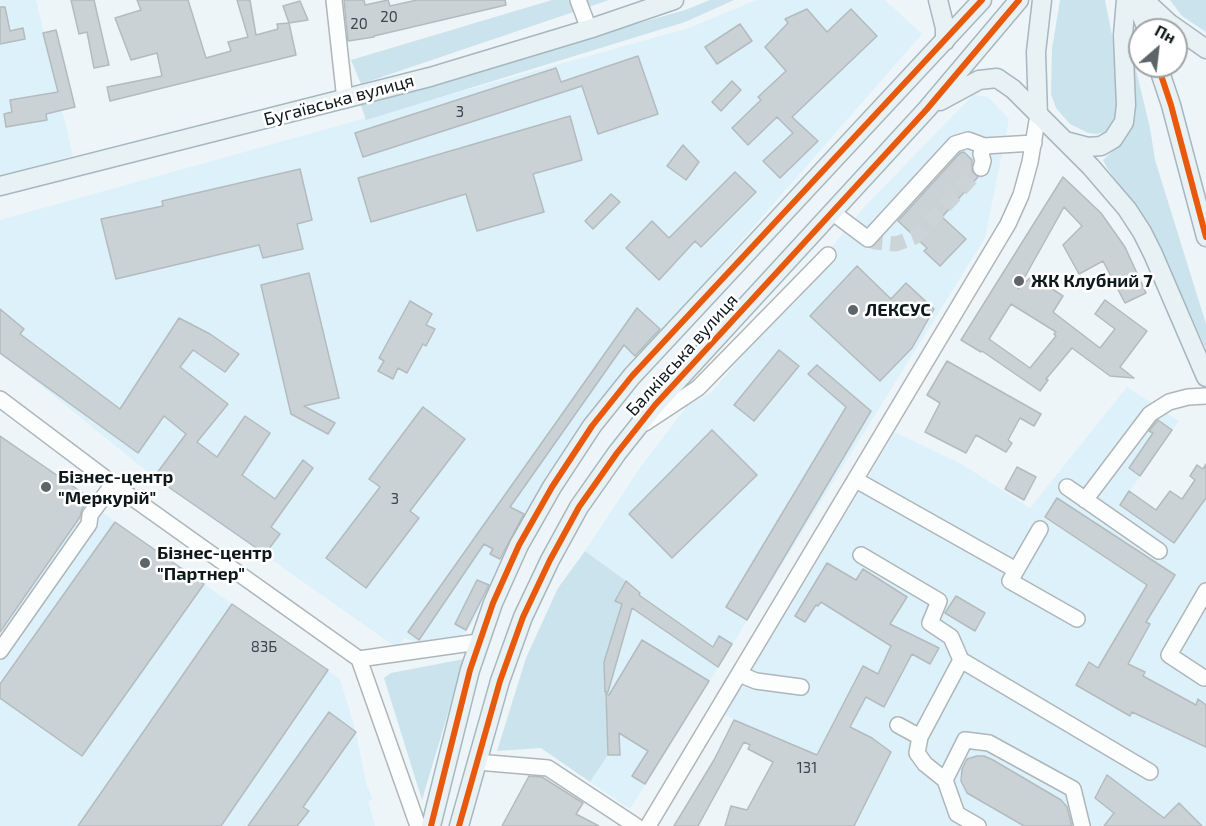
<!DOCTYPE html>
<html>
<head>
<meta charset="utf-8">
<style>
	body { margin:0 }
	#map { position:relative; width:1206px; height:826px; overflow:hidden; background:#eef5f8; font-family:"Exo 2",sans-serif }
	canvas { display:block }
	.north { position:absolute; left:1128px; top:18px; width:60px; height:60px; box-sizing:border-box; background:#fff; border:2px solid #9fa3a4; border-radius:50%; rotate:28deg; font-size:16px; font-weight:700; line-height:24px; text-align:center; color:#0f181b }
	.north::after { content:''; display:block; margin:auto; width:21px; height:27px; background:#5d6568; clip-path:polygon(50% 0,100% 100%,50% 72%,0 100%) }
</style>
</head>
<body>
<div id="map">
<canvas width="1206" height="826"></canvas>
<div class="north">Пн</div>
</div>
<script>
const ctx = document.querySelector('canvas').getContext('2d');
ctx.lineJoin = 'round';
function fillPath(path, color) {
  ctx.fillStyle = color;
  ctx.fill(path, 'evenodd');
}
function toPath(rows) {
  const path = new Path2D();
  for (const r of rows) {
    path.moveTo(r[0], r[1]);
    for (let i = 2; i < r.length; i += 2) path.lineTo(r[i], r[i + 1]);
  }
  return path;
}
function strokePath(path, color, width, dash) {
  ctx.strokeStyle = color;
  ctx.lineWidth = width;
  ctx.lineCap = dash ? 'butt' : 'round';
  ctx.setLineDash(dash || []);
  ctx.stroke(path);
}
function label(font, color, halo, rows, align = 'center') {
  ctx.font = font + ' "Exo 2",sans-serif';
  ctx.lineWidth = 5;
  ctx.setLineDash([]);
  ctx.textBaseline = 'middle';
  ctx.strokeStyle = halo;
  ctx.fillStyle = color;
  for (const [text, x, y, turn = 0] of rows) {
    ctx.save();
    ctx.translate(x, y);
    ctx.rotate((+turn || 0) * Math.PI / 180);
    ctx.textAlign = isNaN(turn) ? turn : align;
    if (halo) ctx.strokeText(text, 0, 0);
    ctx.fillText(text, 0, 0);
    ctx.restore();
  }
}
fillPath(toPath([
	[0,0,36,0,73,156,0,176],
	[756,0,885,0,922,34,589,415,552,470,512,537,473,622,466,632,461,635,417,643,404,638,397,648,154,477,3,355,24,329,0,309,0,220,689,28],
	[973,95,988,97,1009,119,985,238,630,809,590,782,608,755,604,662,622,604,615,601,626,581,585,551,639,469,687,406,712,392,867,204],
	[1127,387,1179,421,1120,505,1174,543,1206,498,1206,826,812,826,832,763,734,720,725,714,895,432,965,466,1030,508],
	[0,436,92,499,90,503,115,522,340,679,356,732,367,788,369,788,372,800,368,801,375,826,0,826]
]), '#dcf1fa');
fillPath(toPath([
	[552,0,609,0,361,84,351,60],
	[710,0,734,0,685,22,366,120,360,103,685,10],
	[1060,0,1105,0,1114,45,1117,97,1115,121,1105,132,1097,134,1088,133,1070,124,1056,108,1051,94,1052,49],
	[1170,0,1206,0,1206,32,1182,16],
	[1132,53,1150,128,1155,160,1206,324,1206,349,1152,230,1107,168,1103,160,1124,140,1134,125,1136,107],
	[585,551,626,581,616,601,622,604,604,662,608,755,590,782,541,748,497,751,526,658,558,588],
	[464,659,422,800,384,678,391,673]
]), '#cae3ec');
const building = toPath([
	[71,0,94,0,109,65,94,68,87,32,79,34,71,0],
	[137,0,188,0,206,58,231,51,228,42,248,37,237,0,250,0,256,35,278,29,277,24,289,23,296,55,110,101,107,87,162,76,157,53,131,60,115,18,141,10,137,0],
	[344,0,364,0,365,5,388,0,390,6,417,0,505,0,506,5,374,36,374,37,348,41,344,0],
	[300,1,308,20,289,23,283,6,300,1],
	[0,7,5,7,10,31,23,28,25,39,0,44,0,7],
	[807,9,827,32,851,9,877,36,792,117,818,141,780,178,763,161,793,133,777,117,748,145,732,128,761,100,758,97,786,71,765,47,788,23,785,19,807,9],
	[740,24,752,41,717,64,705,47,740,24],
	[56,30,75,107,46,114,47,120,6,127,4,114,12,112,10,100,58,92,43,33,56,30],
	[638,56,658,114,598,134,582,86,363,157,355,133,556,68,561,82,638,56],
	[732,81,741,90,721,111,712,102,732,81],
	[570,116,582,160,533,174,544,212,477,231,466,194,371,222,358,178,570,116],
	[683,145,699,162,686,180,667,166,683,145],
	[964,152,972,160,972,171,978,177,942,217,966,239,940,266,924,251,927,248,898,221,960,153,964,152],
	[300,169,312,220,297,224,303,249,263,258,259,245,116,279,101,219,163,206,162,201,300,169],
	[735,172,756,192,701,247,695,241,659,280,626,248,652,221,669,238,735,172],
	[1063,177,1101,213,1125,247,1146,293,1125,303,1103,261,1079,274,1063,245,1082,226,1064,207,1018,289,1032,276,1063,296,1053,312,1100,348,1115,329,1095,314,1105,300,1147,331,1120,367,1134,378,1110,376,1072,348,1046,379,1048,380,1040,391,982,351,981,352,961,340,1063,177],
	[1011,304,1056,332,1054,334,1056,336,1030,368,989,339,1011,304],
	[611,194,620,202,593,229,585,221,611,194],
	[857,266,891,299,906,283,934,309,912,348,880,381,810,316,857,266],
	[309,273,339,398,304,406,335,423,328,434,291,414,261,285,309,273],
	[410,301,432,314,426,325,435,329,426,346,423,344,407,373,398,368,393,379,378,371,384,361,379,358,410,301],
	[637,308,660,329,635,356,624,345,510,507,524,514,500,559,490,554,493,549,484,544,419,640,408,632,637,308],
	[0,309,24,329,20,334,120,409,179,318,210,334,239,354,225,372,193,350,180,367,228,404,197,442,217,457,245,416,270,433,242,475,275,499,303,460,313,468,271,527,280,534,265,554,154,477,186,434,164,416,138,453,0,353,0,309],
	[779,350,799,366,754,421,734,405,779,350],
	[947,361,1041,414,1034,426,1020,418,1008,440,1012,443,1006,452,976,435,966,453,925,432,940,403,927,395,947,361],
	[817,365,871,411,747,620,726,607,846,407,808,374,817,365],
	[423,407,465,439,410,511,419,518,366,588,326,558,380,487,369,479,423,407],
	[1158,420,1172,430,1140,476,1129,468,1153,433,1149,431,1158,420],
	[712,430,757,475,672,558,629,514,712,430],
	[0,436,90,498,82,509,80,517,0,632,0,436],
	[1206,464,1206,498,1174,543,1120,505,1129,491,1156,510,1170,491,1182,499,1195,480,1190,476,1197,465,1203,469,1206,464],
	[1017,467,1036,477,1024,500,1005,489,1017,467],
	[1057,498,1175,575,1146,622,1150,624,1128,664,1145,672,1143,676,1196,705,1198,699,1206,705,1206,747,1132,712,1130,716,1076,685,1089,662,1098,668,1147,585,1045,517,1057,498],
	[115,522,204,584,82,756,0,698,0,684,115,522],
	[827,563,856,580,863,569,907,597,890,624,939,648,930,664,912,654,884,707,866,697,850,727,872,738,891,752,854,826,725,826,731,806,747,810,773,762,748,749,750,745,744,742,698,826,674,826,714,760,734,720,817,755,863,666,878,674,891,646,821,602,818,606,816,605,805,622,795,616,827,563],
	[477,580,489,585,466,630,455,624,477,580],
	[626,581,640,593,639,595,713,647,719,636,732,644,718,667,632,608,608,692,605,692,604,662,622,604,615,601,626,581],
	[956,596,985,613,975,631,945,613,956,596],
	[232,604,328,670,221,826,78,826,232,604],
	[642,640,709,681,645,784,632,776,648,751,619,733,620,755,608,755,606,693,609,695,642,640],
	[329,712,356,732,303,807,309,811,297,826,248,826,329,712],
	[977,756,984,756,993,760,1061,800,1067,807,1072,826,1024,826,967,793,961,781,962,769,967,759,977,756],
	[1107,775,1164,818,1179,803,1202,826,1104,826,1114,813,1095,798,1107,775],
	[529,776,542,777,583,803,576,814,599,826,502,826,529,776]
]);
fillPath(building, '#cbd2d6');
strokePath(building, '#b3bbbe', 1.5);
strokePath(toPath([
	[868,239,875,242,896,244,915,237,981,168]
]), '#cdd4d7', 15, [15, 8]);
const minor = toPath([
	[334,0,345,100],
	[578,0,589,29],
	[981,168,983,161,981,154,984,146],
	[832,212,868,239,955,144,968,140,984,146,1034,143],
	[0,399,113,484,359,659],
	[645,423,698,388,828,255],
	[856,480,1016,570],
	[1067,487,1159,551],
	[1085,500,1150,414,1169,402,1188,397,1206,396],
	[1040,529,1010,581,1077,619],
	[861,555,939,601,930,623,951,637,961,660],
	[0,651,89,524,90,515,113,484],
	[359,659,418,826],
	[359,659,478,642],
	[739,674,756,681,801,687],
	[1204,678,1169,655,1206,591],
	[898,725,920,737],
	[477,762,548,768,636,826],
	[945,780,925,764,917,753,920,737,961,660,1150,772],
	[648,826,1008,224,1021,195,1030,162,1038,115],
	[978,826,957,814,945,780,965,740,989,743,1073,789,1082,826]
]);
const major = toPath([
	[938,0,945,28,945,41],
	[1136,0,1147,30],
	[1144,0,1169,23,1206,49],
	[1158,66,1171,105,1206,237],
	[940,101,979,80,997,78,1013,89,1091,167,1127,209,1142,232,1153,254,1206,377],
	[1038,115,1036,52,1042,0],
	[1065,141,1088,147,1101,146,1113,139,1124,122,1126,105,1123,35,1126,0],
	[0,186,430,77,589,29,674,0],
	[431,826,470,670,493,603,519,545,552,487,592,426,632,376,982,0],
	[459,826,500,681,523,617,550,560,579,507,617,453,655,405,927,109,1019,0]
]);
strokePath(minor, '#afb6b9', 18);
strokePath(major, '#a6b7bd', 21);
strokePath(minor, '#fcfefe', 15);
strokePath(major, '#e8f1f4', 18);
strokePath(toPath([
	[1158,66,1171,105,1206,237],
	[431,826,470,670,493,603,519,545,552,487,592,426,632,376,982,0],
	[459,826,500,681,523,617,550,560,579,507,617,453,655,405,927,109,1019,0]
]), '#e8590c', 6);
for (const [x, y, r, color] of [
	[1019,281,6,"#5d6568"],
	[853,310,6,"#5d6568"],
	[46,487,6,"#5d6568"],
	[145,563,6,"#5d6568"]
]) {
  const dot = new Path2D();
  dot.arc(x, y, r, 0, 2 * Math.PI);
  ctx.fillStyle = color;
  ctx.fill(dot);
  strokePath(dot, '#fff', 2);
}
label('15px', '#3e464a', null, [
	["20",389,17],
	["20",359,24],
	["3",460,112],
	["3",395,499],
	["83Б",264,647],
	["131",807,768]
]);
label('18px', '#0f181b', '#fff', [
	["Бугаївська вулиця",339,100,-15],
	["Балківська вулиця",682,355,-48]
]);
label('bold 18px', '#0f181b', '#fff', [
	["ЖК Клубний 7",1031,281],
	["ЛЕКСУС",865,310],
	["Бізнес-центр",58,477],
	["\"Меркурій\"",58,498],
	["Бізнес-центр",157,553],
	["\"Партнер\"",157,574]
], 'left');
</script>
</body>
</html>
